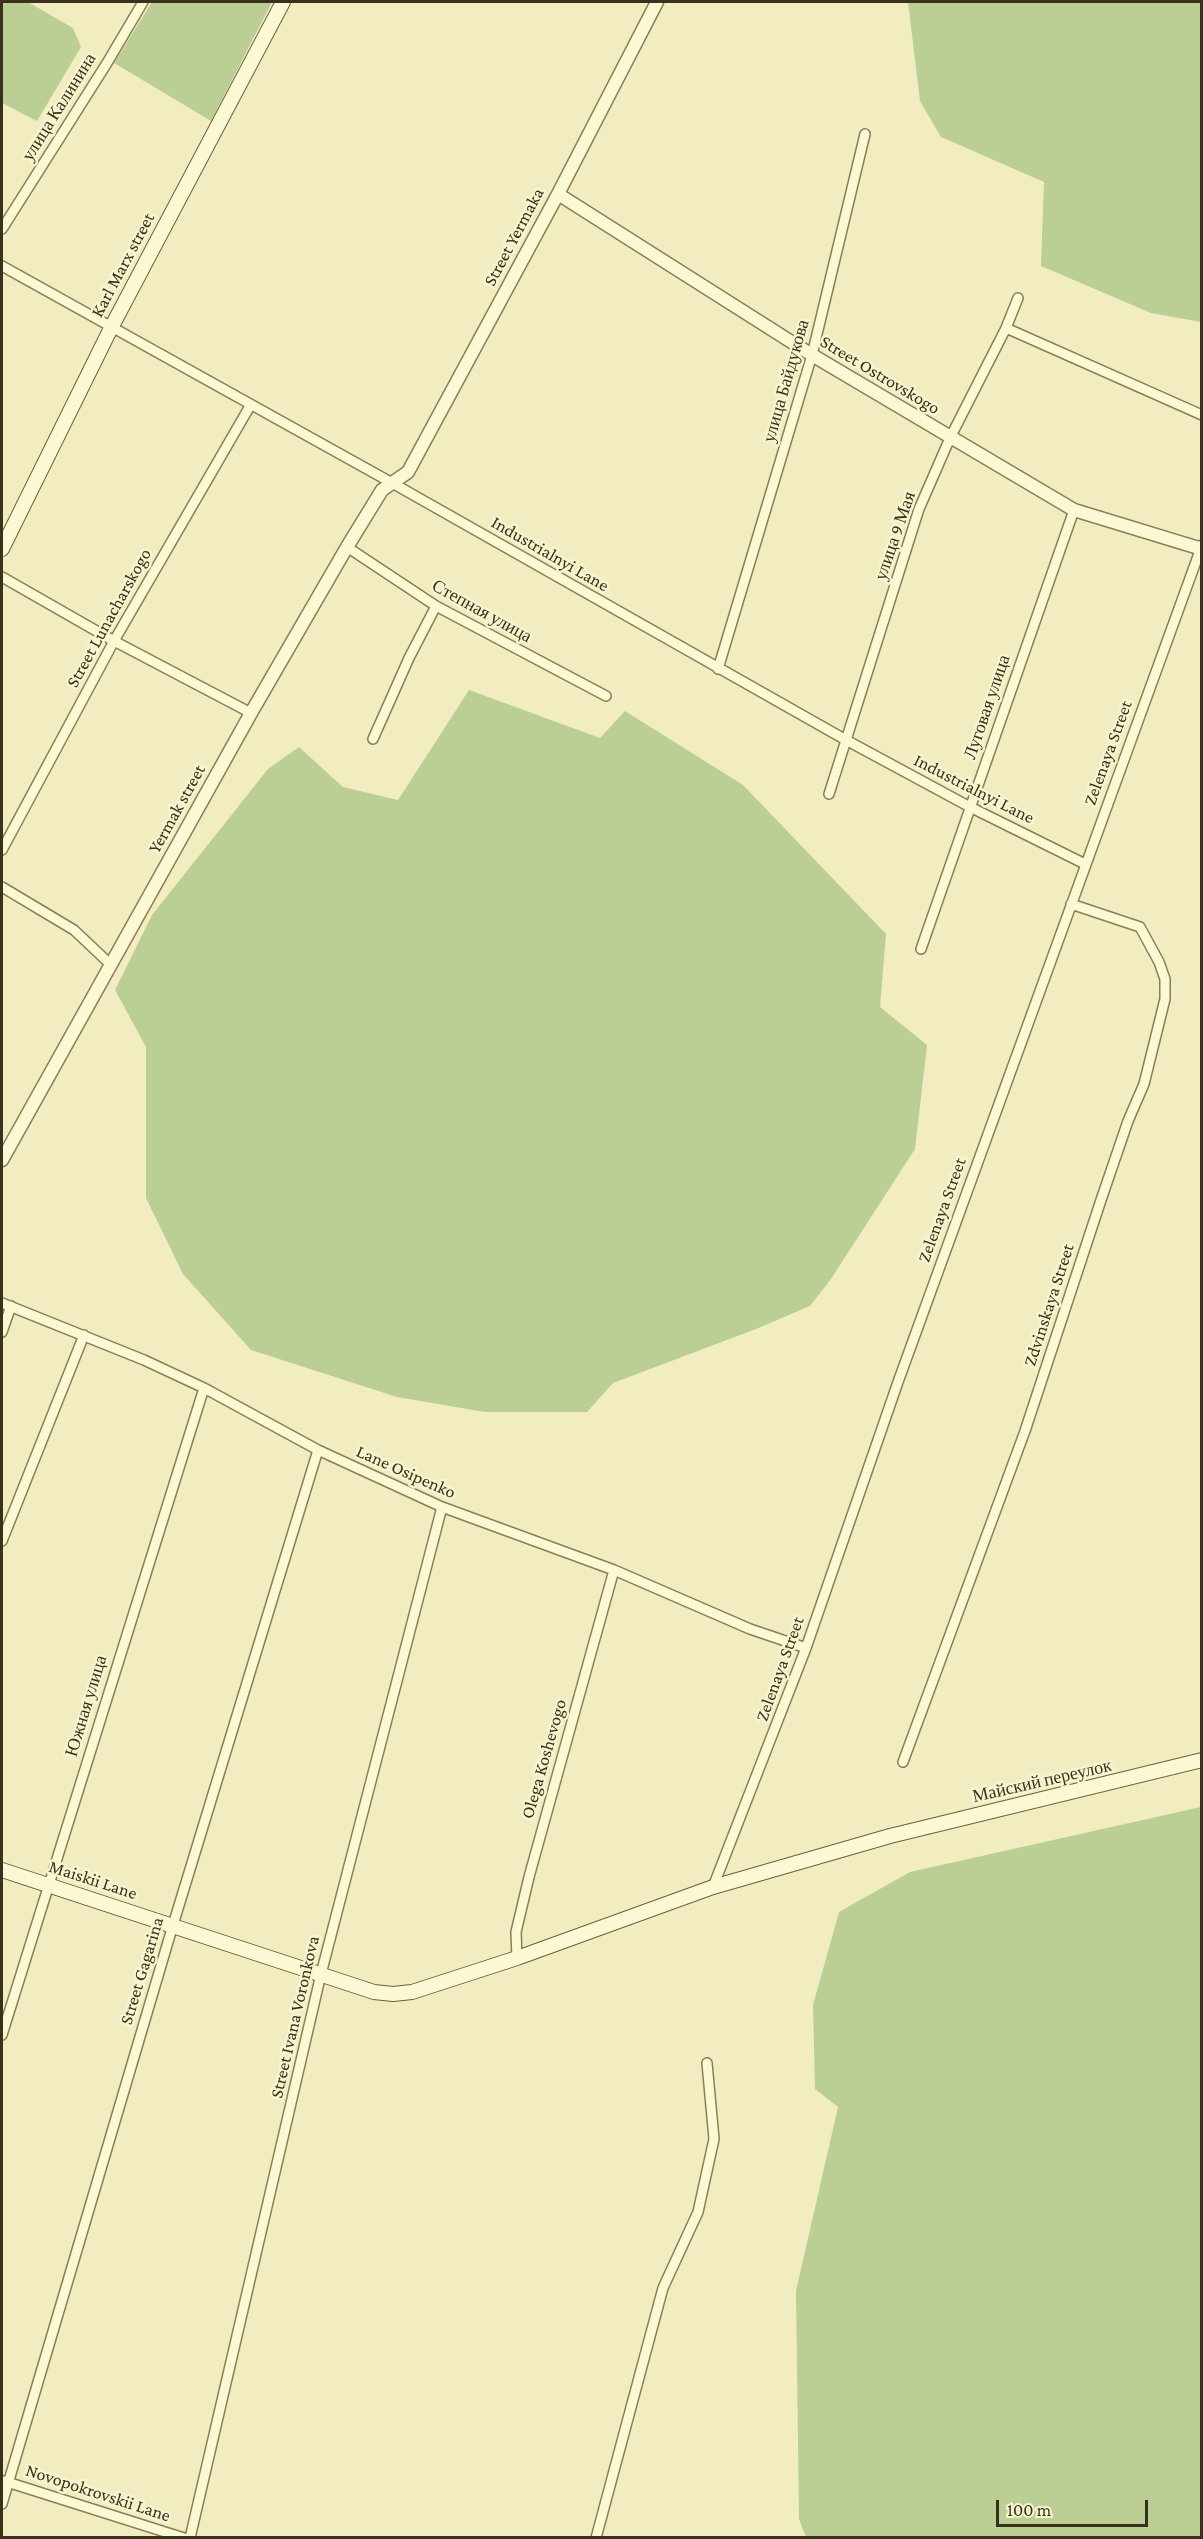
<!DOCTYPE html>
<html>
<head>
<meta charset="utf-8">
<style>
	body { margin:0 }
	#map { position:relative; width:1203px; height:2539px; overflow:hidden; background:#f1edc0; font-family:"Crimson Pro",serif }
	canvas { display:block }
	.frame { position:absolute; inset:0; border:3px solid #3a311c; pointer-events:none }
	.scale { position:absolute; left:996px; top:2500px; width:152px; height:27px; box-sizing:border-box; border:3px solid #3a311c; border-top:0; padding-left:8px; font-size:18px; line-height:21px; white-space:nowrap; color:#3a311c; -webkit-text-stroke:4px #f7f5d0; paint-order:stroke }
</style>
</head>
<body>
<div id="map">
<canvas width="1203" height="2539"></canvas>
<div class="frame"></div>
<div class="scale">100 m</div>
</div>
<script>
const ctx = document.querySelector('canvas').getContext('2d');
ctx.lineJoin = 'round';
function fillPath(path, color) {
  ctx.fillStyle = color;
  ctx.fill(path, 'evenodd');
}
function toPath(rows) {
  const path = new Path2D();
  for (const r of rows) {
    path.moveTo(r[0], r[1]);
    for (let i = 2; i < r.length; i += 2) path.lineTo(r[i], r[i + 1]);
  }
  return path;
}
function strokePath(path, color, width, dash) {
  ctx.strokeStyle = color;
  ctx.lineWidth = width;
  ctx.lineCap = dash ? 'butt' : 'round';
  ctx.setLineDash(dash || []);
  ctx.stroke(path);
}
function label(font, color, halo, rows, align = 'center') {
  ctx.font = font + ' "Crimson Pro",serif';
  ctx.lineWidth = 5;
  ctx.setLineDash([]);
  ctx.textBaseline = 'middle';
  ctx.strokeStyle = halo;
  ctx.fillStyle = color;
  for (const [text, x, y, turn = 0] of rows) {
    ctx.save();
    ctx.translate(x, y);
    ctx.rotate((+turn || 0) * Math.PI / 180);
    ctx.textAlign = isNaN(turn) ? turn : align;
    if (halo) ctx.strokeText(text, 0, 0);
    ctx.fillText(text, 0, 0);
    ctx.restore();
  }
}
fillPath(toPath([
	[2,2,28,2,73,28,81,47,37,121,2,103],
	[152,2,272,2,211,121,114,63],
	[908,2,1201,2,1201,322,1151,313,1041,266,1044,182,941,137,920,101],
	[469,690,600,738,625,711,743,785,886,934,880,1007,927,1045,915,1149,831,1279,810,1306,756,1329,613,1383,587,1412,485,1412,397,1397,251,1350,183,1274,146,1198,146,1047,115,990,152,915,268,769,299,747,343,787,398,800],
	[1201,1807,1201,2537,806,2537,799,2519,796,2291,838,2107,815,2089,813,2005,839,1912,910,1872]
]), '#bbcf94');
const minor = toPath([
	[2,229,107,63,143,2],
	[2,266,394,484,846,740,970,807,1085,864],
	[1006,328,1202,415],
	[347,547,436,606,606,696],
	[2,577,114,641,251,713],
	[718,669,812,355,865,134],
	[373,739,409,658,436,606],
	[829,794,919,509,950,438,1006,328,1018,298],
	[2,850,114,641,250,406],
	[2,887,74,930,110,964],
	[921,949,1074,510],
	[2,1303,144,1360,204,1388,318,1450,442,1507,614,1570,750,1629,806,1648],
	[2,1332,11,1306],
	[2,1541,84,1335],
	[903,1762,1025,1431,1101,1200,1128,1121,1144,1084,1165,999,1165,979,1159,962,1140,927,1071,904],
	[713,1887,806,1648,898,1382,1202,545],
	[517,1958,516,1932,529,1877,614,1570],
	[2,2035,204,1388],
	[4,2481,184,2538],
	[2,2504,173,1925,318,1450],
	[190,2538,321,1974,442,1507],
	[596,2538,663,2288,698,2212,714,2139,707,2063]
]);
const tertiary = toPath([
	[558,194,812,355,1074,510,1202,549],
	[2,1160,251,713,347,547,382,490,408,472,558,194,657,2]
]);
const secondary = toPath([
	[2,549,111,328,283,2],
	[2,1870,374,1992,393,1994,412,1992,517,1958,713,1887,890,1836,1202,1760]
]);
strokePath(minor, '#8b7e57', 12);
strokePath(tertiary, '#8b7e57', 15);
strokePath(secondary, '#6d5f3a', 16);
strokePath(minor, '#fbf8d4', 9);
strokePath(tertiary, '#fbf8d4', 12);
strokePath(secondary, '#fbf8d4', 14);
label('18px', '#3a311c', '#f7f5d0', [
	["улица Калинина",59,107,-58],
	["Street Yermaka",514,237,-62],
	["Karl Marx street",123,265,-62],
	["Street Ostrovskogo",880,375,31],
	["улица Байдукова",786,381,-74],
	["улица 9 Мая",895,536,-71],
	["Industrialnyi Lane",550,554,30],
	["Степная улица",482,611,29],
	["Street Lunacharskogo",109,618,-61],
	["Луговая улица",987,707,-71],
	["Zelenaya Street",1108,753,-70],
	["Industrialnyi Lane",974,789,27],
	["Yermak street",177,809,-61],
	["Zelenaya Street",942,1210,-70],
	["Zdvinskaya Street",1049,1305,-72],
	["Lane Osipenko",406,1472,24],
	["Zelenaya Street",780,1669,-70],
	["Южная улица",86,1706,-73],
	["Olega Koshevogo",544,1759,-74],
	["Майский переулок",1042,1781,-13],
	["Maiskii Lane",93,1880,18],
	["Street Gagarina",142,1971,-73],
	["Street Ivana Voronkova",295,2017,-77],
	["Novopokrovskii Lane",98,2493,18]
]);
</script>
</body>
</html>
